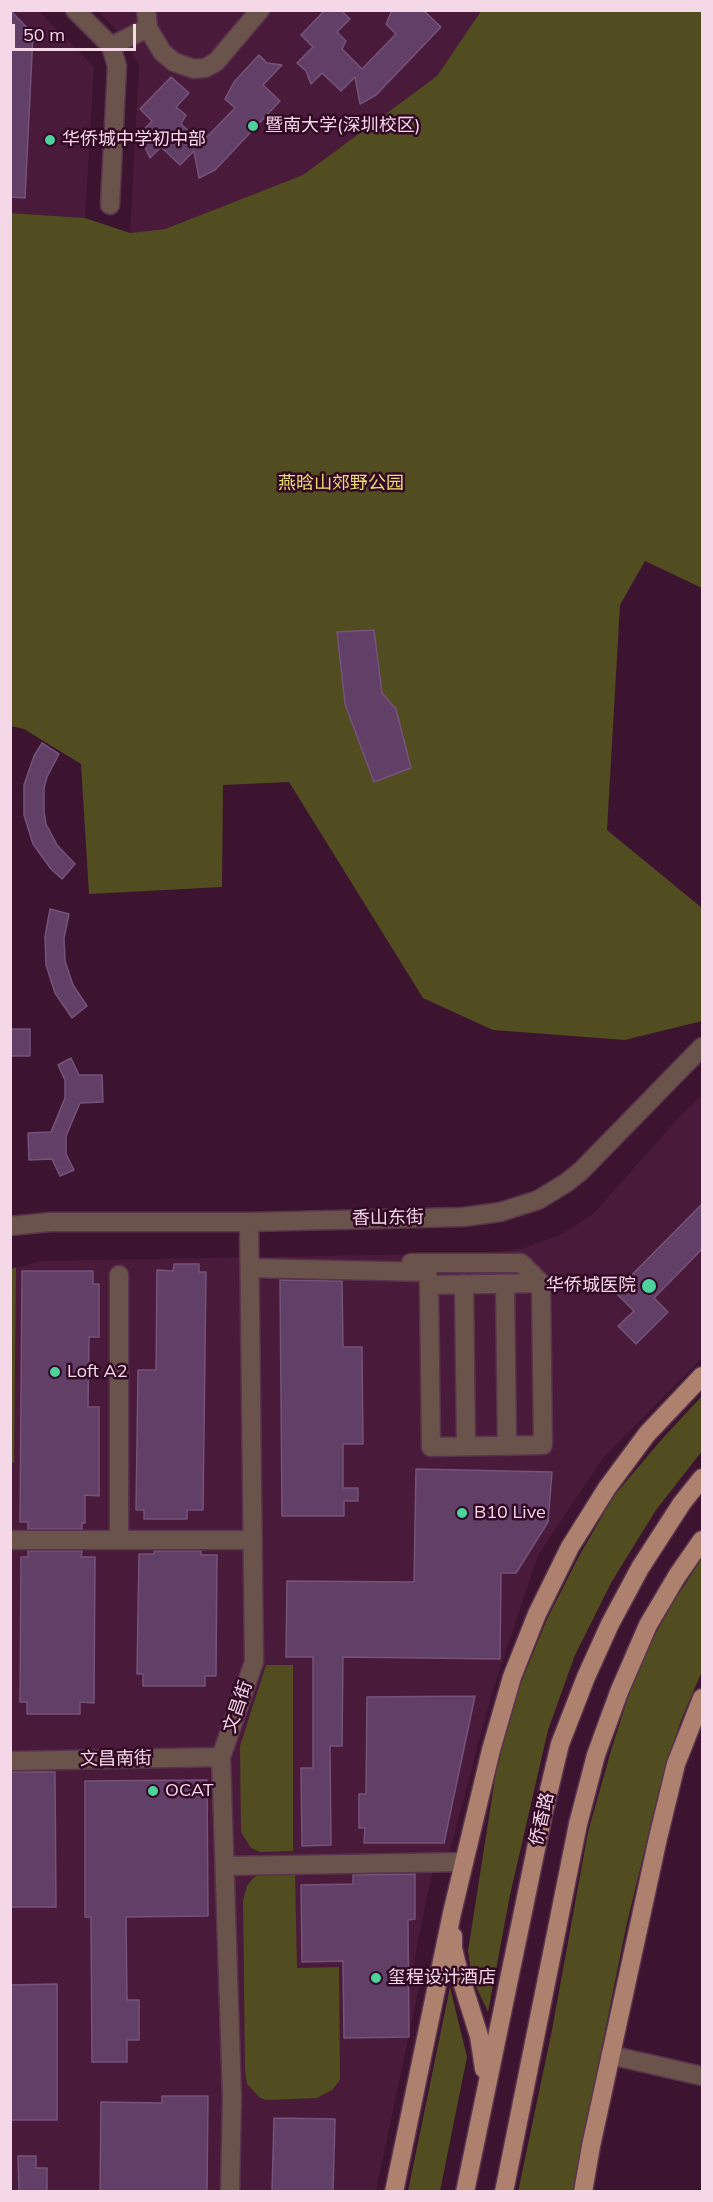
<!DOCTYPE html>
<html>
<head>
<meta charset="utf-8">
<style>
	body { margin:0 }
	#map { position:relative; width:713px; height:2202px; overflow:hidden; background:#3c142f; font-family:Mulish,sans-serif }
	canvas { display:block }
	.frame { position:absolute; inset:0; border:12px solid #f4d8e8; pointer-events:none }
	.scale { position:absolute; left:12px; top:24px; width:124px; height:27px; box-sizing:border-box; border:3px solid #f4d8e8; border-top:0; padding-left:8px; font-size:18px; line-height:21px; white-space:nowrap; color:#f4d8e8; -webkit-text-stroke:4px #320925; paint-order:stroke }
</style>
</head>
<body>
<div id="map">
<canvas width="713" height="2202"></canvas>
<div class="frame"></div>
<div class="scale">50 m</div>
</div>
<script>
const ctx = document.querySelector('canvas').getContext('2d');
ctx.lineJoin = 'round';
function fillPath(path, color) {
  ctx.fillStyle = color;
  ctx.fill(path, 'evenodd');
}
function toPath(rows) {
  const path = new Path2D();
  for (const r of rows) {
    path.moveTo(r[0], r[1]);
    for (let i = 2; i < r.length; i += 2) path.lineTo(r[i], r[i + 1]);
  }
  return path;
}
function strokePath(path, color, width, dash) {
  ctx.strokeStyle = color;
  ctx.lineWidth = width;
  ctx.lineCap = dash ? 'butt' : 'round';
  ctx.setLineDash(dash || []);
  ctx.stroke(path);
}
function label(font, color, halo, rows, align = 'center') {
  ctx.font = font + ' Mulish,"Noto Sans SC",sans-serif';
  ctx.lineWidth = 5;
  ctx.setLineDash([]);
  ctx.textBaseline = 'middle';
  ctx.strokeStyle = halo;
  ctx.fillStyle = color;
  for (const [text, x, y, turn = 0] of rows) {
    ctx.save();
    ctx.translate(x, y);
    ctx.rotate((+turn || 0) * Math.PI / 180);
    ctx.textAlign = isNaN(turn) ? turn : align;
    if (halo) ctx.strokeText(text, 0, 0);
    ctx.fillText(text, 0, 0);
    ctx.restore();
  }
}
fillPath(toPath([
	[10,11,39,11,94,67,85,218,11,213],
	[97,11,481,11,437,76,303,175,166,229,130,233,139,65,117,30],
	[702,1095,702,1358,604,1457,538,1555,491,1696,445,1869,432,1873,412,1971,422,1973,376,2191,11,2191,10,1270,40,1261,486,1253,522,1249,562,1234,593,1214,683,1113]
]), '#4a1a3a');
fillPath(toPath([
	[481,11,702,11,702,588,645,561,620,605,607,830,702,908,702,1021,625,1040,493,1030,423,998,289,782,223,785,222,887,89,894,81,764,24,729,11,726,10,213,85,218,130,233,165,229,303,175,437,76],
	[16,1267,14,1463,10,1462,10,1270],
	[702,1396,702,1451,656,1510,612,1581,575,1655,548,1730,510,1895,488,2012,472,1978,468,1951,496,1772,516,1695,547,1619,578,1558,613,1497,662,1439],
	[702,1558,702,1671,680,1723,660,1787,626,1927,573,2191,518,2192,552,2030,588,1832,612,1747,634,1679,652,1640,672,1604],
	[266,1665,293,1665,293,1851,260,1852,251,1848,241,1832,240,1746],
	[263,1873,295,1873,297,1968,339,1967,340,2080,332,2090,317,2098,267,2100,260,2098,247,2084,245,2071,243,1900,247,1886,253,1878],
	[450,1987,467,2057,440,2191,408,2191]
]), '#524c21');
const building = toPath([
	[10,10,33,34,25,198,10,197,10,10],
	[325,10,341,10,350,19,337,32,346,41,342,49,362,69,396,34,386,24,392,10,423,10,441,27,376,95,360,104,355,77,341,91,322,73,311,84,306,71,297,63,313,47,301,35,325,10],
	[259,55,267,63,282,65,263,85,280,101,215,170,199,178,194,151,180,165,161,147,150,158,144,145,136,138,152,121,140,109,171,77,189,93,176,107,186,115,181,124,201,143,235,108,225,99,234,82,259,55],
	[374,630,382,693,396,709,411,768,374,782,345,704,337,632,374,630],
	[42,743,59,754,47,777,44,788,44,812,46,824,57,845,75,864,62,879,51,869,33,844,24,815,24,785,34,756,42,743],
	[50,909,69,914,64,938,65,961,73,985,87,1006,72,1018,55,993,46,965,45,937,50,909],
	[10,1029,30,1029,30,1056,10,1056,10,1029],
	[71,1058,79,1075,102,1075,103,1102,80,1103,66,1136,66,1154,74,1170,60,1176,52,1159,29,1160,28,1133,51,1132,65,1098,65,1080,58,1065,71,1058],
	[702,1204,702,1249,654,1298,668,1312,636,1344,618,1326,634,1311,615,1292,702,1204],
	[174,1264,199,1264,199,1272,206,1272,203,1510,187,1510,187,1519,144,1519,144,1510,136,1510,138,1370,156,1370,157,1270,173,1271,174,1264],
	[22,1271,93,1271,93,1284,99,1284,99,1337,89,1337,88,1407,99,1407,99,1496,85,1495,85,1523,82,1523,82,1529,28,1529,28,1522,20,1522,22,1271],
	[280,1280,342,1281,343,1347,362,1347,363,1444,343,1444,343,1488,358,1488,358,1501,344,1501,344,1516,282,1516,280,1280],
	[416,1469,552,1472,548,1522,516,1573,501,1573,500,1659,343,1657,342,1746,330,1746,331,1845,302,1846,301,1768,313,1768,313,1657,286,1657,287,1581,414,1582,416,1469],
	[28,1551,82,1551,81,1557,95,1557,94,1703,80,1702,80,1714,27,1714,27,1702,20,1702,21,1557,28,1557,28,1551],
	[154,1551,201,1551,201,1555,217,1555,216,1676,205,1676,205,1686,143,1686,143,1674,137,1674,139,1554,154,1554,154,1551],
	[475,1696,444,1843,364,1843,365,1828,359,1828,359,1794,366,1794,367,1697,475,1696],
	[10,1772,55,1772,56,1907,10,1907,10,1772],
	[207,1780,208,1916,126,1917,127,2000,139,2000,139,2040,127,2040,127,2062,92,2062,91,1917,85,1917,85,1781,207,1780],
	[415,1874,415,1919,408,1920,409,2037,344,2038,343,1961,302,1962,301,1885,353,1884,353,1875,415,1874],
	[57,1984,57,2120,10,2120,10,1985,57,1984],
	[162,2096,208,2096,207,2192,100,2192,101,2102,162,2103,162,2096],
	[274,2118,335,2119,333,2192,272,2192,274,2118],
	[18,2156,36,2156,36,2168,47,2168,47,2192,19,2192,18,2156]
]);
fillPath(building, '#613f66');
strokePath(building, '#75537b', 1.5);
const minor = toPath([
	[75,10,111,46,117,66,110,205],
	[146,10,148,28,162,52,174,62,194,69,205,68,216,62,260,10],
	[111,46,148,28],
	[10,1226,50,1222,249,1222,463,1217,500,1212,538,1200,566,1183,581,1171,702,1047],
	[411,1263,521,1263,541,1283],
	[250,1268,427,1272,429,1285,431,1447,543,1445,541,1283,429,1285],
	[119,1275,119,1540],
	[464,1284,466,1446],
	[505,1284,507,1445],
	[10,1540,253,1540],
	[10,1761,221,1757],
	[225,1866,464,1862],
	[610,2055,702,2076],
	[230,2192,232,2098,221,1757,254,1662,249,1222]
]);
const major = toPath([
	[453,1936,453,1948,458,1969,479,2036,484,2069],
	[394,2192,452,1913,491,1750,512,1677,537,1614,570,1547,607,1488,647,1434,702,1376],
	[465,2192,543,1815,560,1744,586,1677,610,1624,640,1568,682,1503,702,1478],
	[504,2192,578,1824,596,1755,619,1692,648,1625,677,1576,702,1540],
	[583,2192,591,2146,658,1838,676,1764,702,1698]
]);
strokePath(minor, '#59334d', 21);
strokePath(major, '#59334d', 21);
strokePath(minor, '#6a534a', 18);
strokePath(major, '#ae806e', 18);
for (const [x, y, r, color] of [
	[253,126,6,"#4cd39b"],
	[50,140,6,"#4cd39b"],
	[649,1286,8,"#4cd39b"],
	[55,1372,6,"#4cd39b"],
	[462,1513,6,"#4cd39b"],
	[153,1791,6,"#4cd39b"],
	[376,1978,6,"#4cd39b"]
]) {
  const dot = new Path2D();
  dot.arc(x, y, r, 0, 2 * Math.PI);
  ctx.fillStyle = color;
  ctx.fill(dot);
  strokePath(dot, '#320925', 2);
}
label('18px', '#f4d8e8', '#320925', [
	["暨南大学(深圳校区)",265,126],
	["华侨城中学初中部",62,140],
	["华侨城医院",636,1286,"right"],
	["Loft A2",67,1372],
	["B10 Live",474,1513],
	["OCAT",165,1791],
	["玺程设计酒店",388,1978]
], 'left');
label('18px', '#edde70', '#320925', [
	["燕晗山郊野公园",341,484]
]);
label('18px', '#f4d8e8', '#320925', [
	["香山东街",388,1218,-1],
	["文昌街",238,1707,-71],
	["文昌南街",116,1759,-1],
	["侨香路",542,1819,-77]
]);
</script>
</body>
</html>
